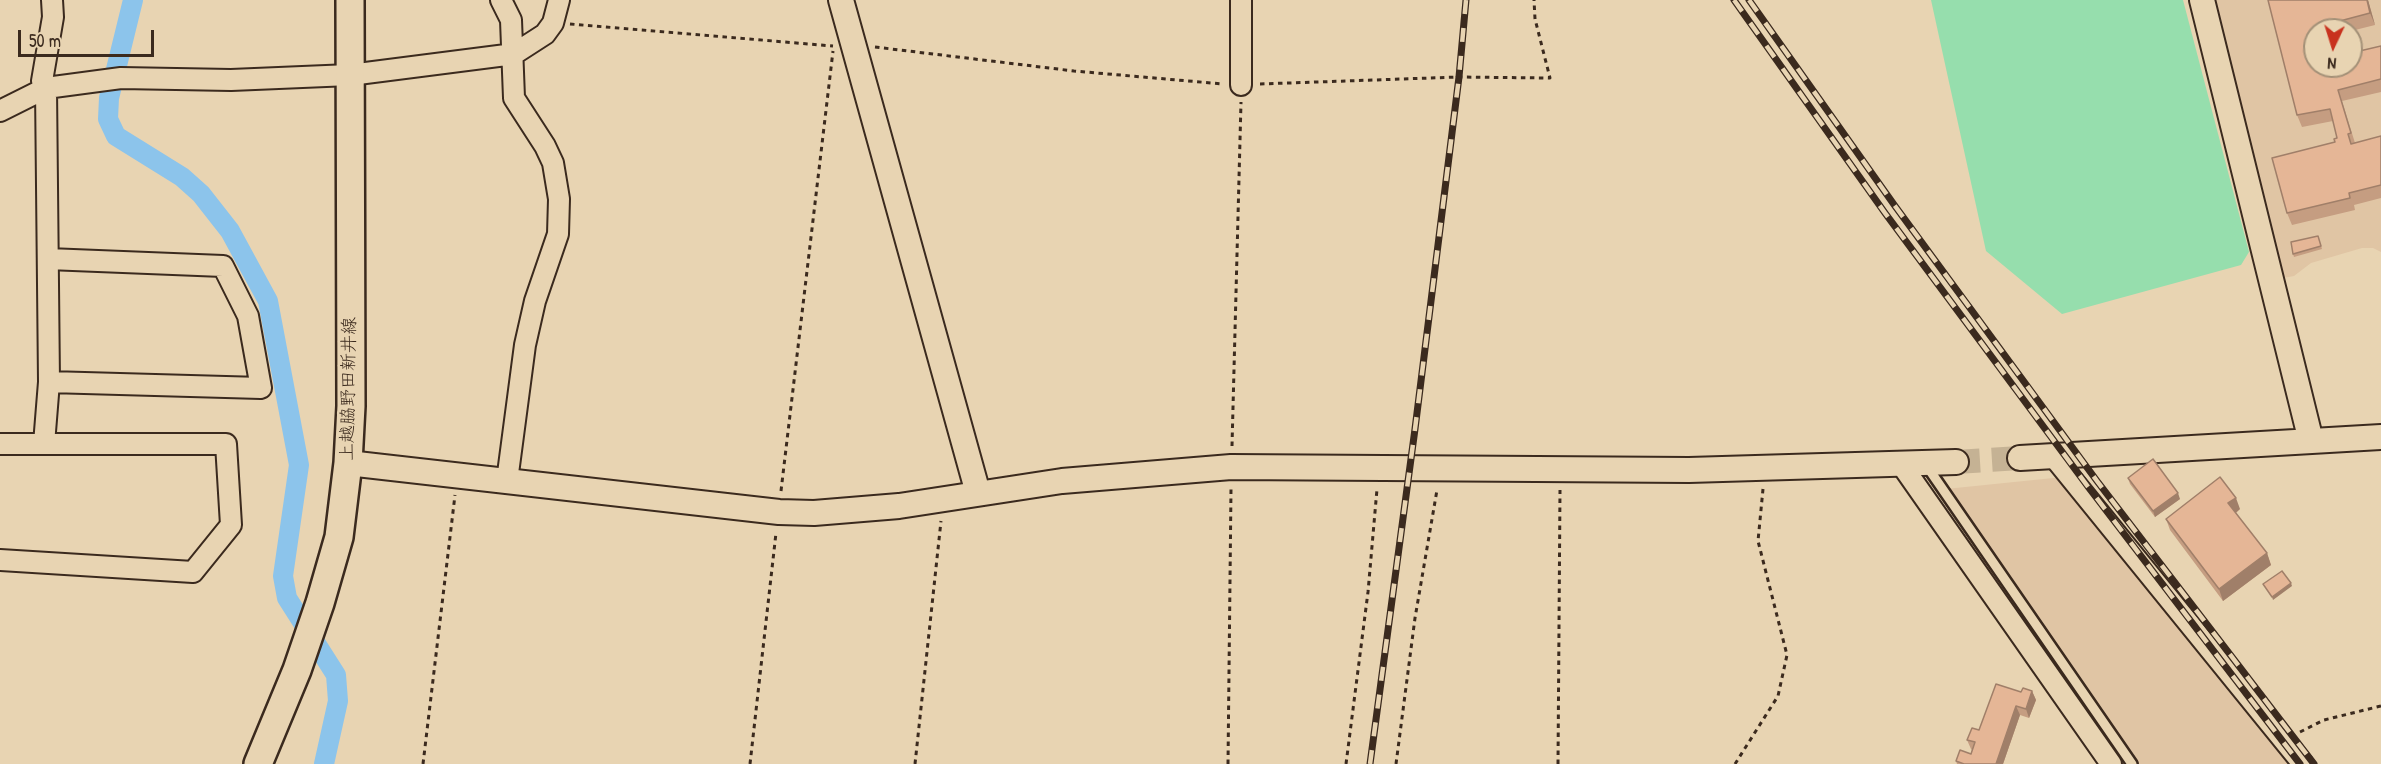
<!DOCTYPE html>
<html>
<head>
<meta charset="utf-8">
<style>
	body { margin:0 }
	#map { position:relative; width:2381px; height:764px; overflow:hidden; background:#e8d4b2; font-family:"Patrick Hand",sans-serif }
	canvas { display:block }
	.north { position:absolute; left:2303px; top:18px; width:60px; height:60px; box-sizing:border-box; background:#e8d4b2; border:2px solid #a39077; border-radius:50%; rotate:184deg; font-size:16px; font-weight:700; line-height:24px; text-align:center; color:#3b2a1e }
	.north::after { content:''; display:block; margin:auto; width:21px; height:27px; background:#c8321e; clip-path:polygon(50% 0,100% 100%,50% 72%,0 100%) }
	.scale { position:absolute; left:18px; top:30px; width:136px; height:27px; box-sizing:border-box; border:3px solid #3b2a1e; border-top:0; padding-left:8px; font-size:18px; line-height:21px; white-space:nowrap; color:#3b2a1e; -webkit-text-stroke:4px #e8d4b2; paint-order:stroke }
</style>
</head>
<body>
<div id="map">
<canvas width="2381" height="764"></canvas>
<div class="north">N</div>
<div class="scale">50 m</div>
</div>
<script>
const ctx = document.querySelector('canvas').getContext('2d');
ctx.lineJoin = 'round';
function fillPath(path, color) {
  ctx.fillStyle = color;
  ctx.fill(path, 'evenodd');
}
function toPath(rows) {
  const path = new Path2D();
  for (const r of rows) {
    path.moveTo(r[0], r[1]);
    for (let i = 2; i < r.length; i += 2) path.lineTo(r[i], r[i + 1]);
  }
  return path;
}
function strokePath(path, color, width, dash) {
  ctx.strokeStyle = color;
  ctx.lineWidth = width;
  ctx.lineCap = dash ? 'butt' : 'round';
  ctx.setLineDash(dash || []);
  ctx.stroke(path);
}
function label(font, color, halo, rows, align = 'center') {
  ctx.font = font + ' "Patrick Hand","Klee One",sans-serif';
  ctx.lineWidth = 4.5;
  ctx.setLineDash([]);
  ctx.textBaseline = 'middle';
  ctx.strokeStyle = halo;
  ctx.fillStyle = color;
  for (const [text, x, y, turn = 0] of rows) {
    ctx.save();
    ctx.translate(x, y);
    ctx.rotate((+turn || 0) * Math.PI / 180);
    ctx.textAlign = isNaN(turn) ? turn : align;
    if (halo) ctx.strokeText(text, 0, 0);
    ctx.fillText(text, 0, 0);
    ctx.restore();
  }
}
fillPath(toPath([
	[2215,0,2381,0,2381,252,2373,248,2362,248,2311,263,2294,276,2283,278],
	[2315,30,2351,30,2351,66,2315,66],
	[2063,477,2292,764,2120,764,1936,490]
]), '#e0c5a4');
fillPath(toPath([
	[1931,0,2183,0,2249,252,2241,265,2062,314,1986,251]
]), '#96dead');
strokePath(toPath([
	[133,0,109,98,108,119,116,136,182,177,201,194,230,231,268,301,299,465,283,576,287,598,336,675,338,701,324,764]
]), '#8cc4eb', 20);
strokePath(toPath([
	[1956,462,2020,458]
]), '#c5b294', 24, [24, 12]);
const service = toPath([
	[1926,465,2132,764]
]);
const minor = toPath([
	[501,0,511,20,514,98,545,146,553,163,559,199,558,234,535,301,525,345,507,481],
	[1241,85,1241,0],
	[0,111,46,88,121,78,231,80,350,75,514,54,545,34,553,23,559,0],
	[48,259,223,266,248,316,261,388,49,382],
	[0,444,226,444,231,525,193,572,0,560],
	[44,444,49,382,46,88,42,81,53,17,52,0],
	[2053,456,2303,764],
	[1901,464,2111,764]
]);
const tertiary = toPath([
	[841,0,978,493],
	[2202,0,2311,441],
	[2020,458,2381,437],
	[348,463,779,512,814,513,899,506,1062,481,1231,467,1689,470,1956,462]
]);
const secondary = toPath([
	[258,764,297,670,320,603,339,537,348,463,351,406,350,0]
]);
strokePath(service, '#3b2a1e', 14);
strokePath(minor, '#3b2a1e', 24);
strokePath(tertiary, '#3b2a1e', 28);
strokePath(secondary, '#3b2a1e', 32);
strokePath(toPath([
	[570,24,833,46],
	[875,47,1074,71,1223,84],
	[1260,84,1459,77,1550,78,1535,19,1534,0],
	[1232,446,1241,102],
	[781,491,833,51],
	[2300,732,2324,720,2381,706],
	[423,764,455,495],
	[750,764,776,533],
	[915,764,941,521],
	[1228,764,1231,489],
	[1346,764,1368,592,1377,489],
	[1396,764,1415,618,1437,490],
	[1558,764,1560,490],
	[1735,764,1778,696,1787,655,1758,541,1763,489]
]), '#3b2a1e', 3, [4.5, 4.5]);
strokePath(service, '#e8d4b2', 9);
strokePath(minor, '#e8d4b2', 20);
strokePath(tertiary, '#e8d4b2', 24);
strokePath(secondary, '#e8d4b2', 27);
const rail = toPath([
	[1734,0,1885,213,2089,488,2300,764],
	[1749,0,1895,206,2097,481,2314,764],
	[1370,764,1415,429,1459,77,1466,0]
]);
strokePath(rail, '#3b2a1e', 7);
strokePath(rail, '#e8d4b2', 4.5, [14]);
fillPath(toPath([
	[2268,0,2368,0,2375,25,2351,31,2351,30,2315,30,2315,66,2381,46,2381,92,2342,101,2355,143,2381,136,2381,198,2354,205,2355,210,2292,225,2287,213,2335,142,2337,138,2333,121,2302,127,2297,115],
	[2318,236,2322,249,2294,257,2293,254],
	[2128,478,2180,499,2155,517,2130,484],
	[2240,509,2236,513,2267,553,2271,565,2223,601,2170,530,2166,519],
	[2032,691,2036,700,2029,718,2020,715,2003,764,1957,764,1956,761,1971,754,1972,750,1971,749,1967,740,2021,692]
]), '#c59d81');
fillPath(toPath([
	[2367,0,2368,0,2375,25,2370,13],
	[2178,493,2180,499,2155,517,2153,511],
	[2236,498,2240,509,2233,515,2228,503],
	[2267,553,2271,565,2223,601,2219,589],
	[2291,583,2292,586,2273,600,2272,597],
	[2032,691,2036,700,2029,718,2026,709],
	[2016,706,2020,715,2003,764,1996,764]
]), '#a07f69');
const building = toPath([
	[2268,0,2367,0,2370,13,2321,26,2322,30,2315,30,2315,66,2351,66,2351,53,2381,46,2381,79,2338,90,2351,133,2348,134,2351,144,2381,136,2381,185,2349,193,2350,198,2287,213,2272,158,2335,142,2334,139,2337,138,2330,109,2297,115,2268,0],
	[2318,236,2321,246,2293,254,2291,242,2318,236],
	[2153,459,2178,493,2153,511,2128,478,2153,459],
	[2220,477,2236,498,2228,503,2267,553,2219,589,2166,519,2220,477],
	[2282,571,2291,583,2272,597,2263,584,2282,571],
	[1996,684,2021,692,2023,688,2032,691,2026,709,2016,706,1996,764,1964,764,1956,761,1960,750,1971,754,1975,742,1967,740,1972,728,1979,730,1996,684]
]);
fillPath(building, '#e5b696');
strokePath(building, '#a07f69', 1.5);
label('18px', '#3b2a1e', '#e8d4b2', [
	["上越脇野田新井線",349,389,-89]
]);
</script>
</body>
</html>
